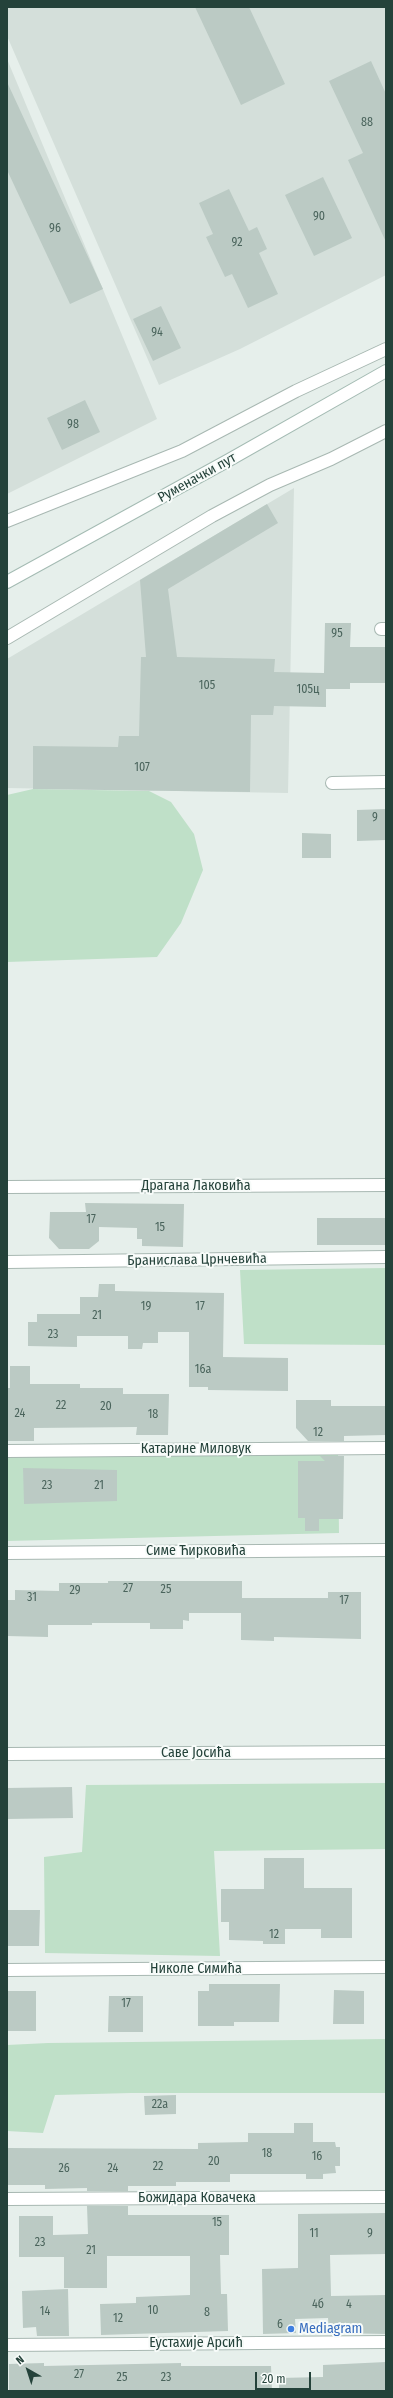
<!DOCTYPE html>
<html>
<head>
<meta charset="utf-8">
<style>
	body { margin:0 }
	#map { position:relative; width:393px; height:2398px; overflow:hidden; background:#e6efeb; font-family:"Fira Sans Condensed",sans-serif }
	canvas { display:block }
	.frame { position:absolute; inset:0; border:8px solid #24423a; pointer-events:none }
	.north { position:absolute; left:8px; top:2350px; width:40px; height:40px; -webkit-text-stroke:3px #f7fbf9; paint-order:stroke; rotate:321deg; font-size:11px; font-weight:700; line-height:16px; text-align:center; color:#24423a }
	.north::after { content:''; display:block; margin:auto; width:14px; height:18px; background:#24423a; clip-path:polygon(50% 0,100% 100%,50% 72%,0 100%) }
	.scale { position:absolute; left:255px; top:2372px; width:56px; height:18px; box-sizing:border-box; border:2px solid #24423a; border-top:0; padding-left:5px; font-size:12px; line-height:14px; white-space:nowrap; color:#24423a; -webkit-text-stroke:3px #f7fbf9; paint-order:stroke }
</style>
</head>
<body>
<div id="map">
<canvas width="393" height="2398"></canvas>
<div class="frame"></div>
<div class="north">N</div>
<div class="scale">20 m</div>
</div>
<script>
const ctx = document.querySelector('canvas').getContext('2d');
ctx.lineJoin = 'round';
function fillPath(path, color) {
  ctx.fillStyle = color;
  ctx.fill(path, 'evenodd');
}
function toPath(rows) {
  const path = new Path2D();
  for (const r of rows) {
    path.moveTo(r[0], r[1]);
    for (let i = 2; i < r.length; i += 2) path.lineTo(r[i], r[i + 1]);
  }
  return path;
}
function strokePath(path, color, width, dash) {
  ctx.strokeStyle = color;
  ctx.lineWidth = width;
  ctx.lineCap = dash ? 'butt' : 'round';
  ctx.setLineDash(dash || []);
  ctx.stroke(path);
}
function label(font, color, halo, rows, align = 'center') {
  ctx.font = font + ' "Fira Sans Condensed",sans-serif';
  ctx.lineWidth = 4;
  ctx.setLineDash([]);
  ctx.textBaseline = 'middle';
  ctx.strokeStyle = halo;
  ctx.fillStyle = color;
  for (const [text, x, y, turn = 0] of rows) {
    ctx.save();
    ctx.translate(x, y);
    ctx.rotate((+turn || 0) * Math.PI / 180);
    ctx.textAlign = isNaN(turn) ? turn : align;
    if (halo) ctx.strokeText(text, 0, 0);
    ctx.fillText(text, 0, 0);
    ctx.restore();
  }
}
fillPath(toPath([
	[7,7,386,7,386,275,240,349,159,385,7,36],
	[7,59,157,419,7,494],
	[294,488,288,793,7,788,7,659]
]), '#d4dfda');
fillPath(toPath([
	[33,789,149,791,171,802,194,834,203,870,181,923,157,957,7,962,7,795],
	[386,1268,386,1345,244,1344,240,1270],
	[338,1454,339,1533,7,1541,7,1456],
	[386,1783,386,1849,214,1851,220,1956,45,1953,44,1857,82,1852,86,1785],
	[386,2039,386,2093,131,2093,55,2095,43,2133,7,2131,7,2045,48,2043]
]), '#bfe0c8');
fillPath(toPath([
	[195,7,249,7,285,84,241,105],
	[371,61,386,94,386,242,348,160,363,153,329,81],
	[7,82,103,289,70,304,7,170],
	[323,177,352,238,314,256,285,195],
	[229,189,249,231,257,227,267,249,259,253,278,294,248,308,232,274,225,277,206,237,213,234,199,203],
	[161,306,181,348,153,361,133,319],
	[85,400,100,432,62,450,47,418],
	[267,504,278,523,168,589,177,657,275,659,274,672,324,673,325,623,351,623,350,647,386,647,386,683,350,683,350,689,326,689,326,707,274,706,273,715,251,715,250,792,33,789,33,746,118,747,119,736,139,736,141,657,146,657,140,580],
	[386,809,386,840,357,841,357,810],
	[302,833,331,834,331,858,302,858],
	[85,1203,184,1204,183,1247,142,1246,142,1239,137,1239,137,1228,99,1227,99,1241,89,1249,59,1249,49,1238,50,1212,86,1212],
	[317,1218,386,1218,386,1245,317,1245],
	[99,1284,115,1284,115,1291,224,1293,223,1357,288,1358,288,1391,208,1390,208,1387,189,1387,189,1332,158,1332,158,1343,143,1343,142,1349,128,1349,128,1336,77,1336,77,1347,28,1346,28,1322,37,1322,37,1314,80,1314,80,1297,98,1297],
	[10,1366,30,1366,30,1384,80,1384,80,1388,123,1388,123,1394,169,1394,168,1435,136,1435,137,1427,34,1428,34,1441,7,1441,7,1388,10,1388],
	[296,1400,331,1400,331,1406,386,1406,386,1435,344,1436,344,1441,308,1441,296,1428],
	[320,1456,344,1456,343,1519,319,1519,319,1531,305,1531,305,1518,298,1518,298,1461,325,1461],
	[23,1468,117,1470,117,1501,24,1504],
	[108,1581,242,1581,242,1598,328,1598,328,1592,361,1592,361,1639,274,1637,274,1641,241,1640,241,1613,189,1613,189,1621,183,1620,183,1629,150,1629,150,1623,92,1623,92,1625,48,1625,48,1637,7,1636,7,1600,15,1600,15,1590,59,1591,59,1583,108,1583],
	[72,1787,73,1818,7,1819,7,1788],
	[264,1858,304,1858,304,1888,352,1888,352,1938,321,1938,321,1929,285,1929,285,1944,263,1944,263,1941,229,1940,229,1922,221,1922,221,1889,264,1889],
	[7,1910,40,1910,39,1946,7,1946],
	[209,1984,280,1984,279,2022,234,2022,234,2026,198,2026,198,1991,209,1991],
	[334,1990,364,1991,364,2024,333,2024],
	[7,1991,36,1991,36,2031,7,2031],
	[109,1996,143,1996,143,2032,108,2032],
	[176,2095,176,2114,145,2115,144,2096],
	[294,2123,313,2123,313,2142,335,2142,336,2147,340,2147,340,2166,335,2166,336,2173,323,2174,323,2179,306,2179,306,2174,230,2174,230,2182,176,2182,176,2186,128,2186,128,2191,87,2191,87,2188,45,2189,45,2185,7,2185,7,2148,198,2149,198,2143,248,2142,248,2133,294,2133],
	[87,2206,128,2206,128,2215,229,2215,229,2255,220,2255,221,2294,227,2294,228,2331,101,2335,100,2304,136,2303,136,2297,190,2295,190,2256,107,2256,107,2288,64,2288,64,2257,19,2257,19,2216,53,2216,53,2235,88,2234],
	[386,2213,386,2254,330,2255,331,2296,386,2295,386,2334,334,2333,335,2331,329,2331,328,2318,295,2319,296,2333,263,2334,262,2269,298,2268,298,2214],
	[68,2289,69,2336,37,2336,36,2327,23,2328,22,2291],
	[386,2362,386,2391,279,2391,279,2378,323,2377,323,2365],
	[44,2363,44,2366,181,2363,181,2366,271,2366,272,2391,9,2391,9,2364]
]), '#bbcac4');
const street = toPath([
	[7,521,182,451,296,391,386,349],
	[381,629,386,629],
	[7,638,212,516,270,485,331,459,386,431],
	[332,783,386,782],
	[7,1187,386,1185],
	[7,1262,386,1257],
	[7,1451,386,1448],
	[7,1553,386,1550],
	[7,1754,386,1752],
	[7,1970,386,1967],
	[7,2199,386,2197],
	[7,2345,386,2342]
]);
const secondary = toPath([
	[7,582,229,460,386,371]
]);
strokePath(street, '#a8b8b2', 14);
strokePath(secondary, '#a4bbb3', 14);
strokePath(street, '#fff', 12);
strokePath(secondary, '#fff', 12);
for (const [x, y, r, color] of [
	[291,2329,4,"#3f7fe0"]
]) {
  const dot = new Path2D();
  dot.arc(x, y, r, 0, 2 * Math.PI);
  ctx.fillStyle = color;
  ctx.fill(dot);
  strokePath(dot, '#f7fbf9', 1.5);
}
label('12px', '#4a645c', null, [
	["88",367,123],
	["90",319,217],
	["96",55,229],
	["92",237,243],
	["94",157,333],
	["98",73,425],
	["95",337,634],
	["105",207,686],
	["105ц",308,690],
	["107",142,768],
	["9",375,818],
	["17",91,1220],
	["15",160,1228],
	["19",146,1307],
	["17",200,1307],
	["21",97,1316],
	["23",53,1335],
	["16a",203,1370],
	["22",61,1406],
	["20",106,1407],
	["24",20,1414],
	["18",153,1415],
	["12",318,1433],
	["23",47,1486],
	["21",99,1486],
	["27",128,1589],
	["25",166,1590],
	["29",75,1591],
	["31",32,1598],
	["17",344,1601],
	["12",274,1935],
	["17",126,2004],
	["22a",160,2105],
	["18",267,2154],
	["16",317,2157],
	["20",214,2162],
	["22",158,2167],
	["26",64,2169],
	["24",113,2169],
	["15",217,2223],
	["11",314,2234],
	["9",370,2234],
	["23",40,2243],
	["21",91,2251],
	["4б",318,2305],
	["4",349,2305],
	["10",153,2311],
	["14",45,2312],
	["8",207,2313],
	["12",118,2319],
	["6",280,2325],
	["27",79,2375],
	["25",122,2378],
	["23",166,2378]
]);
label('14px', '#24423a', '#f7fbf9', [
	["Руменачки пут",197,478,-29],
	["Драгана Лаковића",196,1186],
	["Бранислава Црнчевића",197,1260,-1],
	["Катарине Миловук",196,1449],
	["Симе Ћирковића",196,1551],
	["Саве Јосића",196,1753],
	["Николе Симића",196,1969],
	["Божидара Ковачека",197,2198],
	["Еустахије Арсић",196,2343]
]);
label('14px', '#366cbe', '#f7fbf9', [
	["Mediagram",299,2329]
], 'left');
</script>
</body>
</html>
